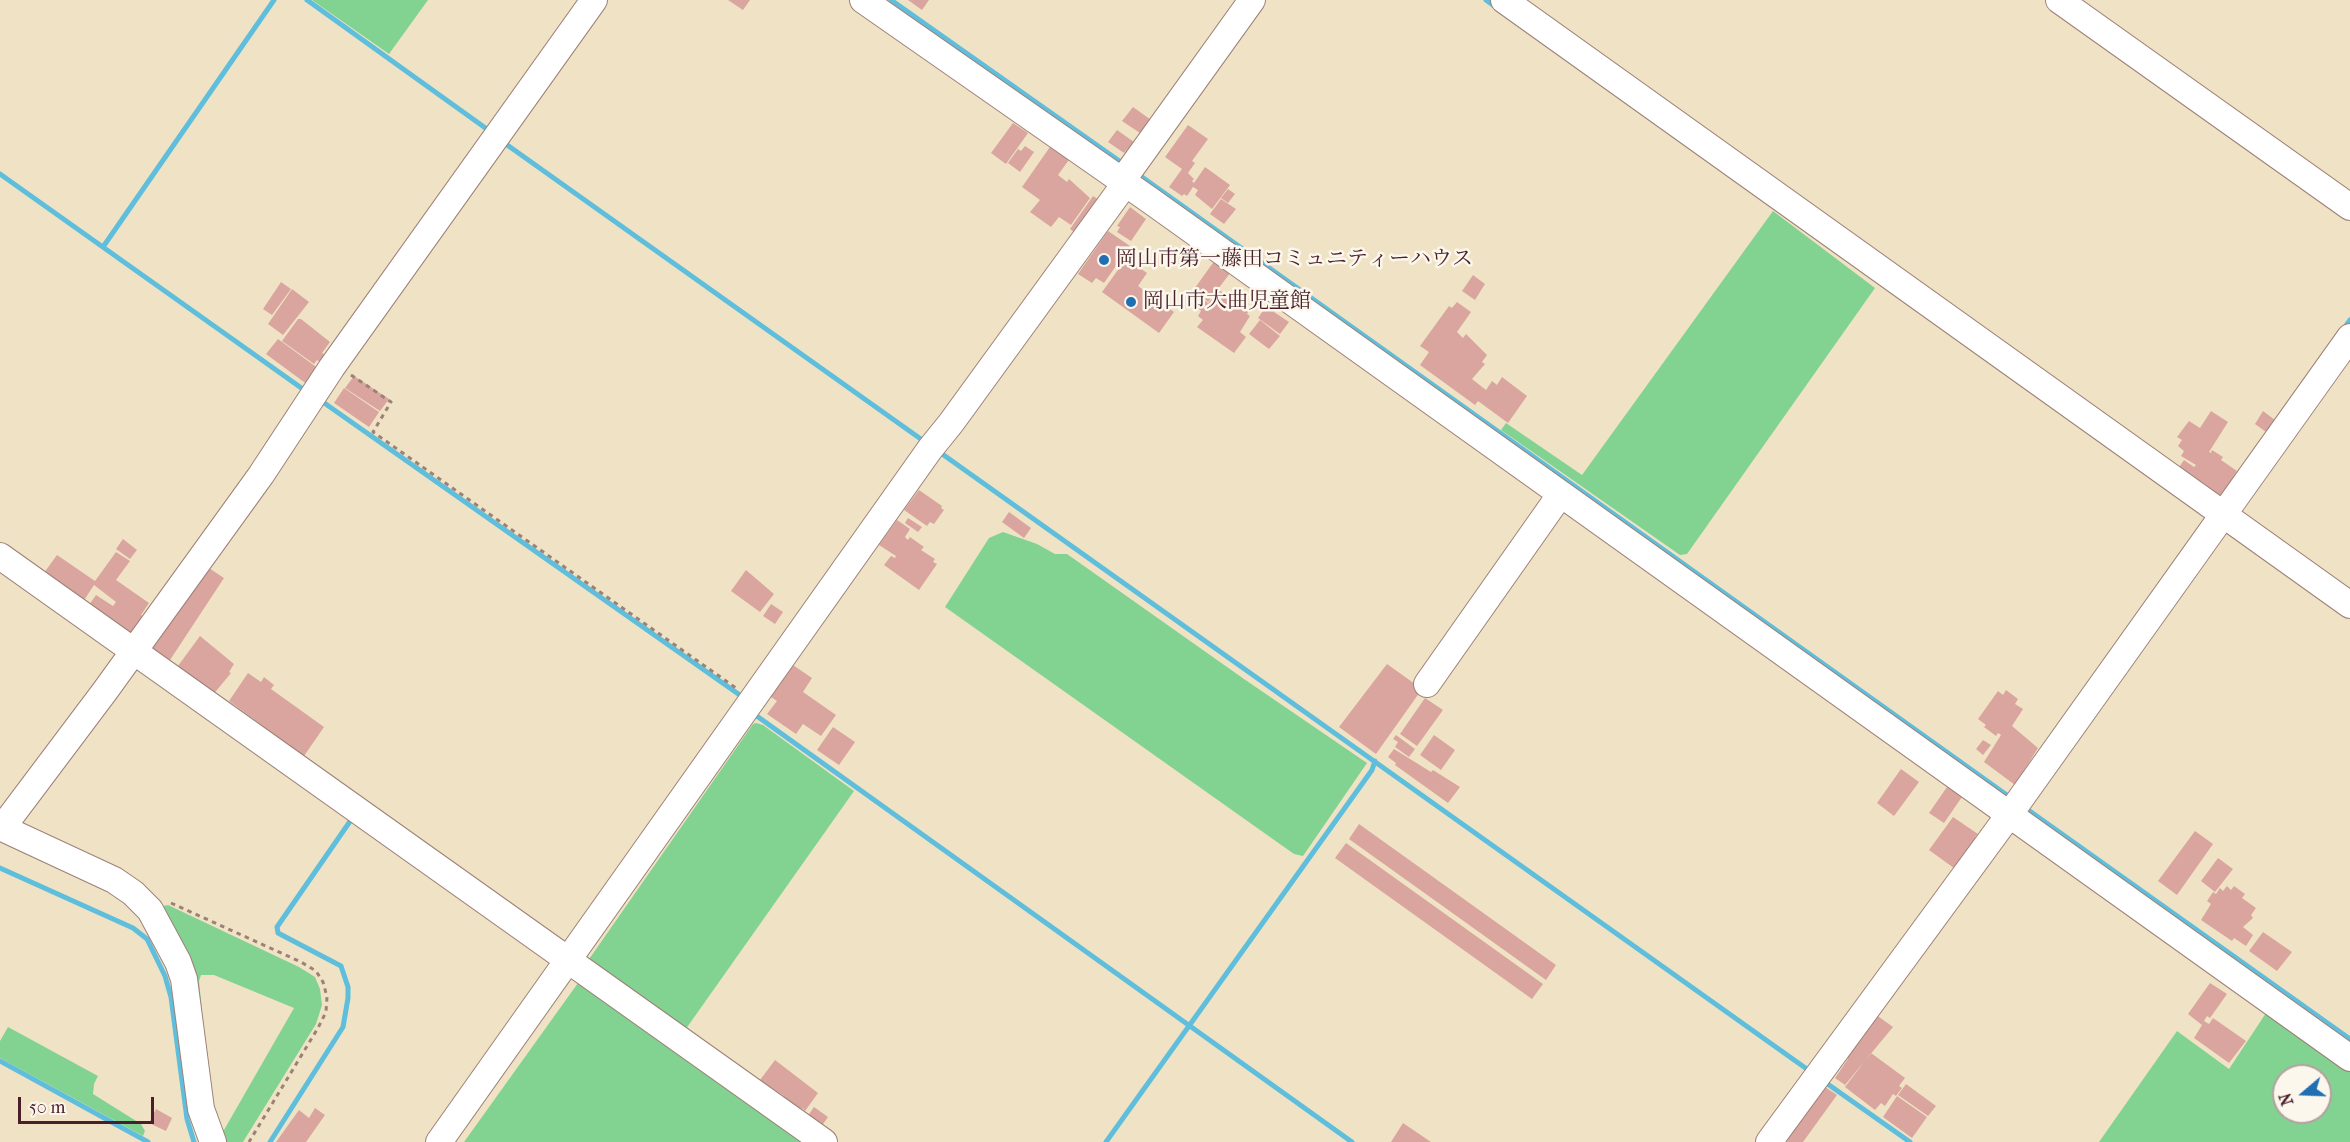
<!DOCTYPE html>
<html>
<head>
<meta charset="utf-8">
<style>
	body { margin:0 }
	#map { position:relative; width:2350px; height:1142px; overflow:hidden; background:#f0e3c5; font-family:"IM FELL French Canon",serif }
	canvas { display:block }
	.north { position:absolute; left:2272px; top:1064px; width:60px; height:60px; box-sizing:border-box; background:#fbf7ec; border:2px solid #b4a19f; border-radius:50%; rotate:251deg; font-size:16px; font-weight:700; line-height:24px; text-align:center; color:#4a1f2b }
	.north::after { content:''; display:block; margin:auto; width:21px; height:27px; background:#1f6fb2; clip-path:polygon(50% 0,100% 100%,50% 72%,0 100%) }
	.scale { position:absolute; left:18px; top:1097px; width:136px; height:27px; box-sizing:border-box; border:3px solid #4a1f2b; border-top:0; padding-left:8px; font-size:18px; line-height:21px; white-space:nowrap; color:#4a1f2b; -webkit-text-stroke:4px #fbf7ec; paint-order:stroke }
</style>
</head>
<body>
<div id="map">
<canvas width="2350" height="1142"></canvas>
<div class="north">N</div>
<div class="scale">50 m</div>
</div>
<script>
const ctx = document.querySelector('canvas').getContext('2d');
ctx.lineJoin = 'round';
function fillPath(path, color) {
  ctx.fillStyle = color;
  ctx.fill(path, 'evenodd');
}
function toPath(rows) {
  const path = new Path2D();
  for (const r of rows) {
    path.moveTo(r[0], r[1]);
    for (let i = 2; i < r.length; i += 2) path.lineTo(r[i], r[i + 1]);
  }
  return path;
}
function strokePath(path, color, width, dash) {
  ctx.strokeStyle = color;
  ctx.lineWidth = width;
  ctx.lineCap = dash ? 'butt' : 'round';
  ctx.setLineDash(dash || []);
  ctx.stroke(path);
}
function label(font, color, halo, rows, align = 'center') {
  ctx.font = font + ' "IM FELL French Canon","Noto Serif JP",serif';
  ctx.lineWidth = 5;
  ctx.setLineDash([]);
  ctx.textBaseline = 'middle';
  ctx.strokeStyle = halo;
  ctx.fillStyle = color;
  for (const [text, x, y, turn = 0] of rows) {
    ctx.save();
    ctx.translate(x, y);
    ctx.rotate((+turn || 0) * Math.PI / 180);
    ctx.textAlign = isNaN(turn) ? turn : align;
    if (halo) ctx.strokeText(text, 0, 0);
    ctx.fillText(text, 0, 0);
    ctx.restore();
  }
}
fillPath(toPath([
	[312,0,428,0,389,54],
	[1773,211,1875,288,1687,554,1680,555,1501,430,1506,423,1582,475],
	[1003,532,1037,544,1055,554,1067,554,1244,679,1367,763,1303,856,1294,854,945,607,989,538],
	[756,723,763,725,854,791,683,1033,585,965,753,724],
	[168,905,299,967,315,977,320,989,322,1005,316,1024,243,1142,222,1142,208,1101,196,988,185,954,162,911,163,906],
	[201,975,214,975,294,1008,224,1130,218,1127,210,1091,199,981],
	[578,983,801,1142,464,1142],
	[2268,1010,2350,1070,2350,1142,2099,1142,2177,1031,2229,1069],
	[2284,1076,2320,1076,2320,1112,2284,1112],
	[8,1027,98,1076,94,1084,93,1094,141,1124,145,1131,143,1136,0,1058,0,1041]
]), '#82d292');
strokePath(toPath([
	[307,0,491,132],
	[891,0,1125,165],
	[1486,0,1497,8],
	[503,142,925,442],
	[1135,172,2011,798],
	[0,174,307,392],
	[103,247,274,0],
	[2343,330,2350,320],
	[320,400,744,698],
	[938,451,1811,1072],
	[754,714,1352,1142],
	[2024,807,2350,1039],
	[0,868,133,928,147,939,165,976,171,997,187,1119,194,1142],
	[0,1061,148,1142],
	[1822,1080,1910,1142],
	[270,1142,343,1027,348,998,348,987,341,966,278,933,277,927,353,817],
	[1106,1142,1372,770,1375,761]
]), '#5ebedc', 5);
fillPath(toPath([
	[728,0,750,0,743,10],
	[908,0,929,0,922,10],
	[1133,107,1154,122,1143,135,1122,121],
	[1013,123,1028,133,1006,164,991,153],
	[1188,125,1208,139,1192,161,1195,163,1188,173,1194,179,1192,181,1194,183,1205,167,1230,185,1212,209,1195,195,1198,190,1193,187,1187,196,1184,194,1182,196,1169,187,1182,169,1165,157],
	[1117,130,1134,142,1124,153,1108,142],
	[1052,144,1071,157,1058,175,1067,182,1069,179,1090,198,1071,225,1059,217,1051,227,1030,212,1040,200,1022,187],
	[1025,146,1034,152,1020,172,1008,163,1018,149,1021,151],
	[1228,189,1235,194,1228,203,1221,198],
	[1093,196,1104,203,1081,237,1070,229],
	[1221,199,1236,209,1224,224,1210,214],
	[1130,207,1146,219,1131,241,1117,232,1120,227,1117,226],
	[1108,231,1130,246,1104,283,1096,278,1092,283,1078,274],
	[1215,260,1231,272,1208,302,1204,298,1198,306,1187,299],
	[1123,263,1131,268,1134,264,1147,273,1138,286,1174,312,1159,333,1102,292],
	[1473,275,1485,284,1475,300,1462,291],
	[281,282,291,289,272,315,263,309],
	[292,289,309,302,283,335,268,324],
	[1219,290,1248,312,1247,314,1250,316,1240,332,1246,337,1234,353,1197,327,1203,320,1198,316,1201,311,1198,308,1204,300,1208,303,1205,307],
	[1271,300,1278,306,1274,312,1289,322,1280,334,1258,318],
	[1457,302,1471,312,1457,332,1463,338,1466,334,1487,355,1482,362,1485,364,1472,379,1486,390,1492,381,1497,385,1502,377,1527,396,1508,423,1478,401,1475,405,1420,365,1429,352,1420,346,1449,306,1452,308],
	[298,319,301,319,330,342,322,353,327,356,322,363,317,360,314,364,282,341],
	[1260,320,1280,336,1269,349,1249,334],
	[278,339,319,369,308,385,266,354],
	[354,376,389,399,380,411,345,388],
	[344,388,379,412,369,427,334,403],
	[2211,411,2228,422,2209,452,2211,453,2212,450,2223,457,2221,460,2237,471,2219,500,2175,473,2184,460,2194,467,2196,465,2181,456,2184,451,2178,446,2182,440,2177,437,2189,421,2200,428],
	[2263,411,2275,420,2266,432,2255,424],
	[919,490,942,506,941,508,944,510,934,524,930,522,927,526,904,510],
	[1009,512,1031,528,1024,538,1002,522],
	[908,518,922,527,918,532,905,523],
	[897,520,910,529,905,537,908,540,910,537,924,547,921,550,935,559,933,562,937,564,919,590,884,565,891,556,895,558,896,556,879,545],
	[123,539,137,550,130,559,116,549],
	[116,552,130,561,116,580,149,603,141,615,146,619,140,627,137,625,127,638,89,605,96,595,113,606,116,602,94,585,81,605,41,577,57,555,95,581],
	[206,566,224,578,170,660,150,646],
	[746,570,774,594,760,612,731,591],
	[771,604,783,612,775,624,763,616],
	[200,636,234,664,229,672,231,673,212,696,175,670],
	[790,663,812,678,803,692,836,715,821,736,803,724,796,734,767,714,777,701,768,695],
	[1387,664,1422,689,1376,754,1339,727],
	[248,673,261,682,264,677,274,685,271,689,324,727,304,756,229,701],
	[2006,690,2018,699,2015,704,2023,709,2012,726,2038,748,2015,785,1984,762,2001,735,1998,733,1996,736,1984,727,1986,725,1978,719,1998,691,2003,695],
	[1425,698,1443,710,1417,746,1400,734],
	[833,727,855,742,839,765,817,750],
	[1396,735,1415,749,1409,757,1395,747,1398,742,1393,739],
	[1434,735,1455,750,1441,770,1420,755],
	[1983,740,1991,745,1983,755,1976,749],
	[1394,749,1431,772,1433,770,1460,787,1448,803,1395,765,1396,763,1388,757],
	[1901,769,1919,782,1894,816,1877,803],
	[1947,787,1962,797,1944,823,1929,813],
	[1953,817,1978,834,1975,837,1979,840,1958,871,1929,850],
	[1359,824,1556,965,1546,980,1349,839],
	[2195,831,2213,844,2177,895,2158,881],
	[1346,843,1543,984,1532,999,1335,858],
	[2218,858,2233,869,2215,892,2201,881],
	[2227,886,2231,890,2234,886,2245,894,2242,898,2256,908,2251,915,2253,918,2243,927,2253,935,2246,946,2234,938,2232,941,2201,920,2211,904,2207,901,2213,892,2216,894,2220,888,2223,891],
	[2263,932,2292,952,2277,971,2249,951],
	[2210,983,2227,994,2210,1018,2207,1016,2204,1021,2209,1024,2213,1018,2246,1041,2229,1063,2194,1038,2202,1025,2188,1014],
	[1875,1014,1893,1027,1845,1085,1835,1078,1848,1059,1844,1056],
	[1871,1053,1905,1078,1899,1086,1902,1088,1896,1096,1893,1094,1885,1106,1881,1103,1875,1110,1845,1087],
	[775,1060,818,1093,805,1111,802,1108,800,1111,782,1099,784,1096,760,1080],
	[1906,1084,1936,1106,1928,1116,1898,1095],
	[1822,1085,1837,1095,1803,1142,1788,1142,1785,1140],
	[1897,1096,1927,1117,1912,1138,1883,1117],
	[814,1107,828,1117,819,1130,805,1120],
	[315,1108,325,1115,306,1142,276,1142,299,1110,309,1118],
	[156,1109,172,1118,166,1131,149,1123],
	[1403,1123,1431,1142,1391,1142]
]), '#d9a59e');
const minor = toPath([
	[863,0,1151,201,2350,1058],
	[1504,0,2350,605],
	[2059,0,2350,207],
	[0,556,824,1142],
	[1427,684,1560,495],
	[0,827,114,880,133,893,150,910,178,962,184,979,201,1109,213,1142],
	[2,828,105,691,261,475,332,367,594,0],
	[439,1142,930,449,951,423,1119,192,1127,174,1252,0],
	[1769,1142,2009,815,2350,337]
]);
strokePath(minor, '#9d8178', 28);
strokePath(toPath([
	[351,375,391,402,373,432,736,688],
	[171,903,301,962,316,971,323,982,327,997,326,1012,318,1028,249,1142]
]), '#9d8178', 3, [4.5, 4.5]);
strokePath(minor, '#fff', 26);
for (const [x, y, r, color] of [
	[1104,260,6,"#1f6fb2"],
	[1131,302,6,"#1f6fb2"]
]) {
  const dot = new Path2D();
  dot.arc(x, y, r, 0, 2 * Math.PI);
  ctx.fillStyle = color;
  ctx.fill(dot);
  strokePath(dot, '#fbf7ec', 2);
}
label('21px', '#4a1f2b', '#fbf7ec', [
	["岡山市第一藤田コミュニティーハウス",1116,260],
	["岡山市大曲児童館",1143,302]
], 'left');
</script>
</body>
</html>
